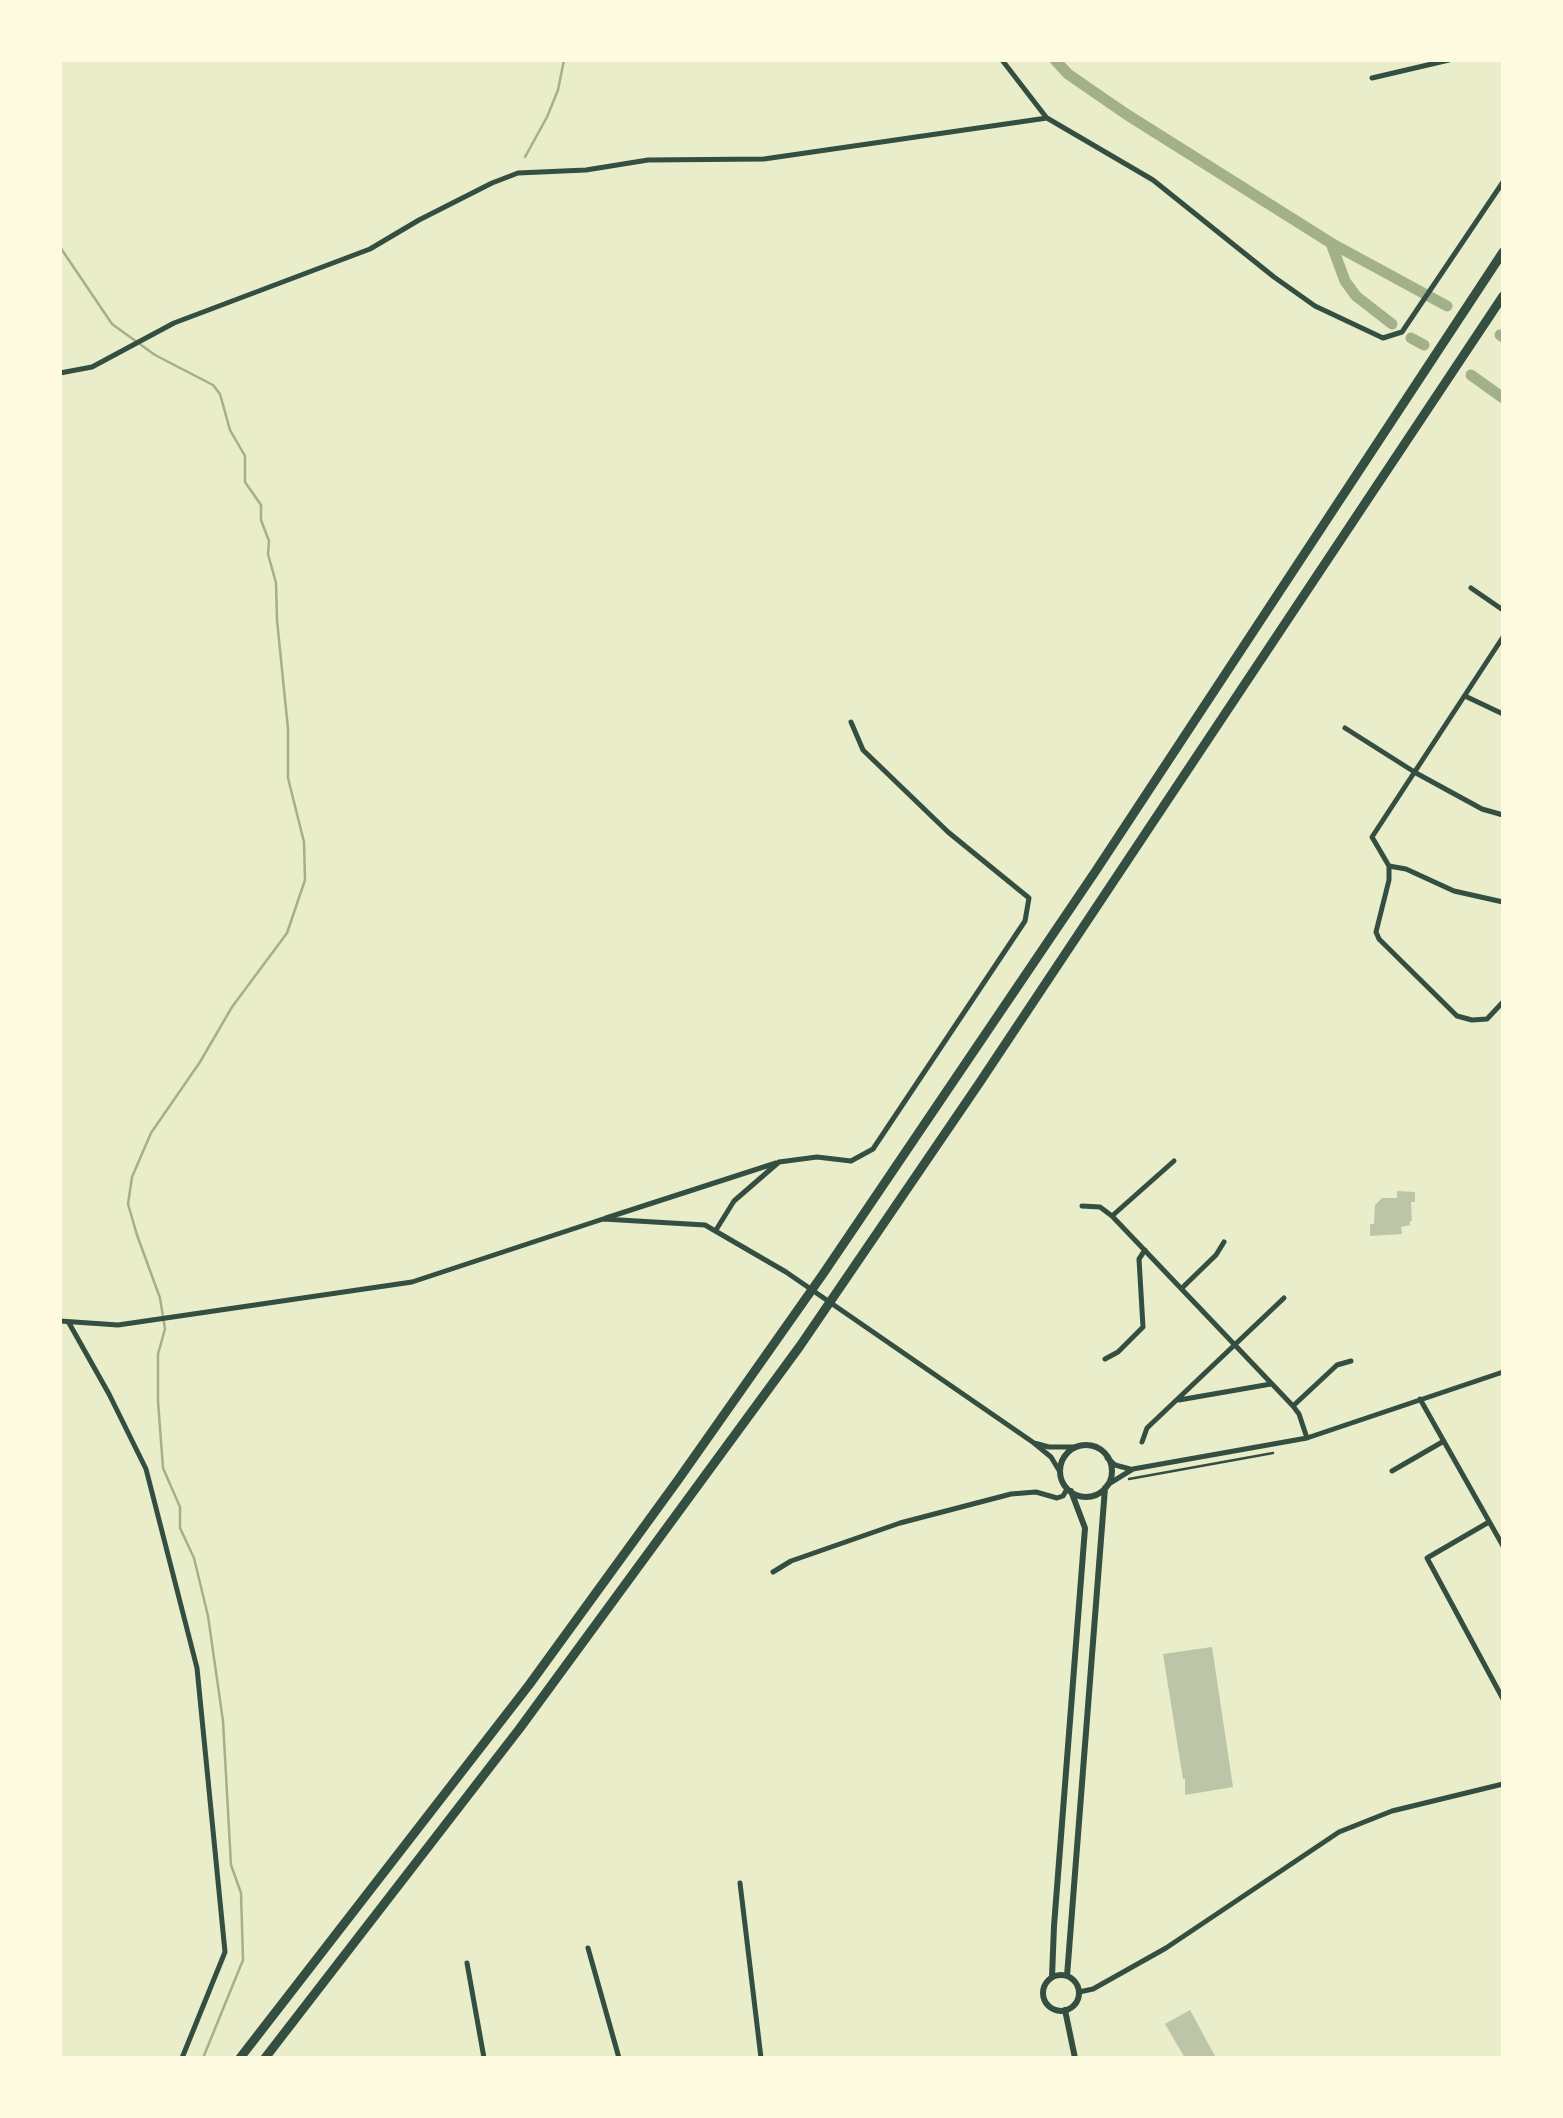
<!DOCTYPE html>
<html>
<head>
<meta charset="utf-8">
<style>
	body { margin:0 }
	#map { position:relative; width:1563px; height:2118px; overflow:hidden; background:#e9edc9; font-family:Mulish,sans-serif }
	canvas { display:block }
	.frame { position:absolute; inset:0; border:62px solid #fefae0; pointer-events:none }
</style>
</head>
<body>
<div id="map">
<canvas width="1563" height="2118"></canvas>
<div class="frame"></div>
</div>
<script>
const ctx = document.querySelector('canvas').getContext('2d');
ctx.lineJoin = 'round';
function toPath(rows) {
  const path = new Path2D();
  for (const r of rows) {
    if (r.length === 3) {
      path.moveTo(r[0] + r[2], r[1]);
      path.arc(r[0], r[1], r[2], 0, 2 * Math.PI);
      continue;
    }
    path.moveTo(r[0], r[1]);
    for (let i = 2; i < r.length; i += 2) path.lineTo(r[i], r[i + 1]);
  }
  return path;
}
function strokePath(path, color, width, dash) {
  ctx.strokeStyle = color;
  ctx.lineWidth = width;
  ctx.lineCap = dash ? 'butt' : 'round';
  ctx.setLineDash(dash || []);
  ctx.stroke(path);
}
function fillPath(path, color) {
  ctx.fillStyle = color;
  ctx.fill(path, 'evenodd');
}
strokePath(toPath([
	[525,157,547,117,558,90,564,60],
	[60,247,112,324,155,355,213,385,220,394,230,430,245,456,245,482,261,505,261,520,269,541,268,554,276,583,277,620,288,729,288,778,304,842,305,880,287,933,232,1007,200,1062,151,1133,132,1177,128,1204,137,1235,160,1298,165,1329,158,1354,158,1401,163,1468,180,1507,180,1528,194,1558,208,1616,223,1721,231,1865,241,1893,243,1960,203,2058]
]), '#a3b18a', 2.5);
strokePath(toPath([
	[1055,60,1068,74,1126,114,1331,243,1447,306],
	[1331,243,1345,281,1356,296,1392,324],
	[1500,335,1503,337],
	[1411,338,1424,345],
	[1471,375,1503,398]
]), '#a3b18a', 11);
fillPath(toPath([
	[1397,1191,1415,1192,1415,1202,1411,1202,1412,1221,1410,1221,1410,1225,1401,1227,1402,1234,1370,1236,1370,1224,1374,1224,1375,1205,1382,1198,1397,1198],
	[1212,1647,1233,1787,1185,1795,1185,1779,1183,1779,1163,1654],
	[1190,2010,1216,2058,1185,2058,1165,2024]
]), '#bcc5a7');
strokePath(toPath([
	[1129,1479,1273,1453]
]), '#344e41', 2.5);
strokePath(toPath([
	[1002,60,1046,117],
	[1372,78,1449,60],
	[60,373,92,367,174,323,370,249,419,220,492,183,518,173,586,170,648,160,764,159,1047,118,1153,180,1274,277,1315,306,1383,338,1402,332,1503,182],
	[1471,588,1503,610],
	[1503,637,1372,837,1389,866,1389,880,1376,932,1379,939,1457,1016,1472,1020,1487,1019,1503,1002],
	[1465,696,1503,714],
	[1345,728,1416,773,1482,809,1503,815],
	[1389,866,1406,869,1454,891,1503,902],
	[1082,1206,1100,1207,1112,1216,1293,1406,1299,1414,1307,1438],
	[1112,1216,1174,1161],
	[606,1218,776,1163],
	[716,1230,734,1201,779,1162,817,1157,851,1161,873,1149,1025,921,1029,898,948,832,863,750,851,722],
	[1182,1288,1216,1255,1224,1242],
	[60,1321,118,1325,412,1282,603,1219,705,1225,786,1272,1034,1443],
	[69,1323,109,1394,146,1469,197,1668,225,1952,182,2058],
	[1105,1359,1118,1352,1143,1327,1139,1259,1145,1250],
	[1420,1399,1503,1546],
	[1179,1400,1271,1384],
	[1293,1406,1337,1365,1351,1361],
	[1142,1442,1147,1428,1284,1298],
	[1107,1458,1115,1465,1130,1469],
	[1392,1471,1444,1441],
	[1060,1472,1051,1457,1034,1443,1049,1447,1077,1447],
	[1107,1485,1133,1469,1307,1438,1503,1372],
	[1489,1522,1427,1558,1503,1699],
	[773,1572,791,1561,900,1523,1011,1494,1036,1492,1057,1498,1063,1496,1067,1489],
	[740,1883,761,2058],
	[588,1948,619,2058],
	[467,1963,484,2058],
	[1079,1992,1093,1989,1166,1948,1339,1832,1392,1811,1503,1784]
]), '#344e41', 5);
strokePath(toPath([
	[1086,1471,26],
	[1061,1993,18],
	[1067,1976,1105,1488],
	[1052,1977,1054,1926,1085,1528,1071,1491],
	[1065,2010,1075,2058]
]), '#344e41', 6);
strokePath(toPath([
	[240,2058,529,1685,678,1480,823,1274,1095,872,1503,252],
	[265,2058,520,1728,800,1346,978,1085,1503,296]
]), '#344e41', 9);
</script>
</body>
</html>
